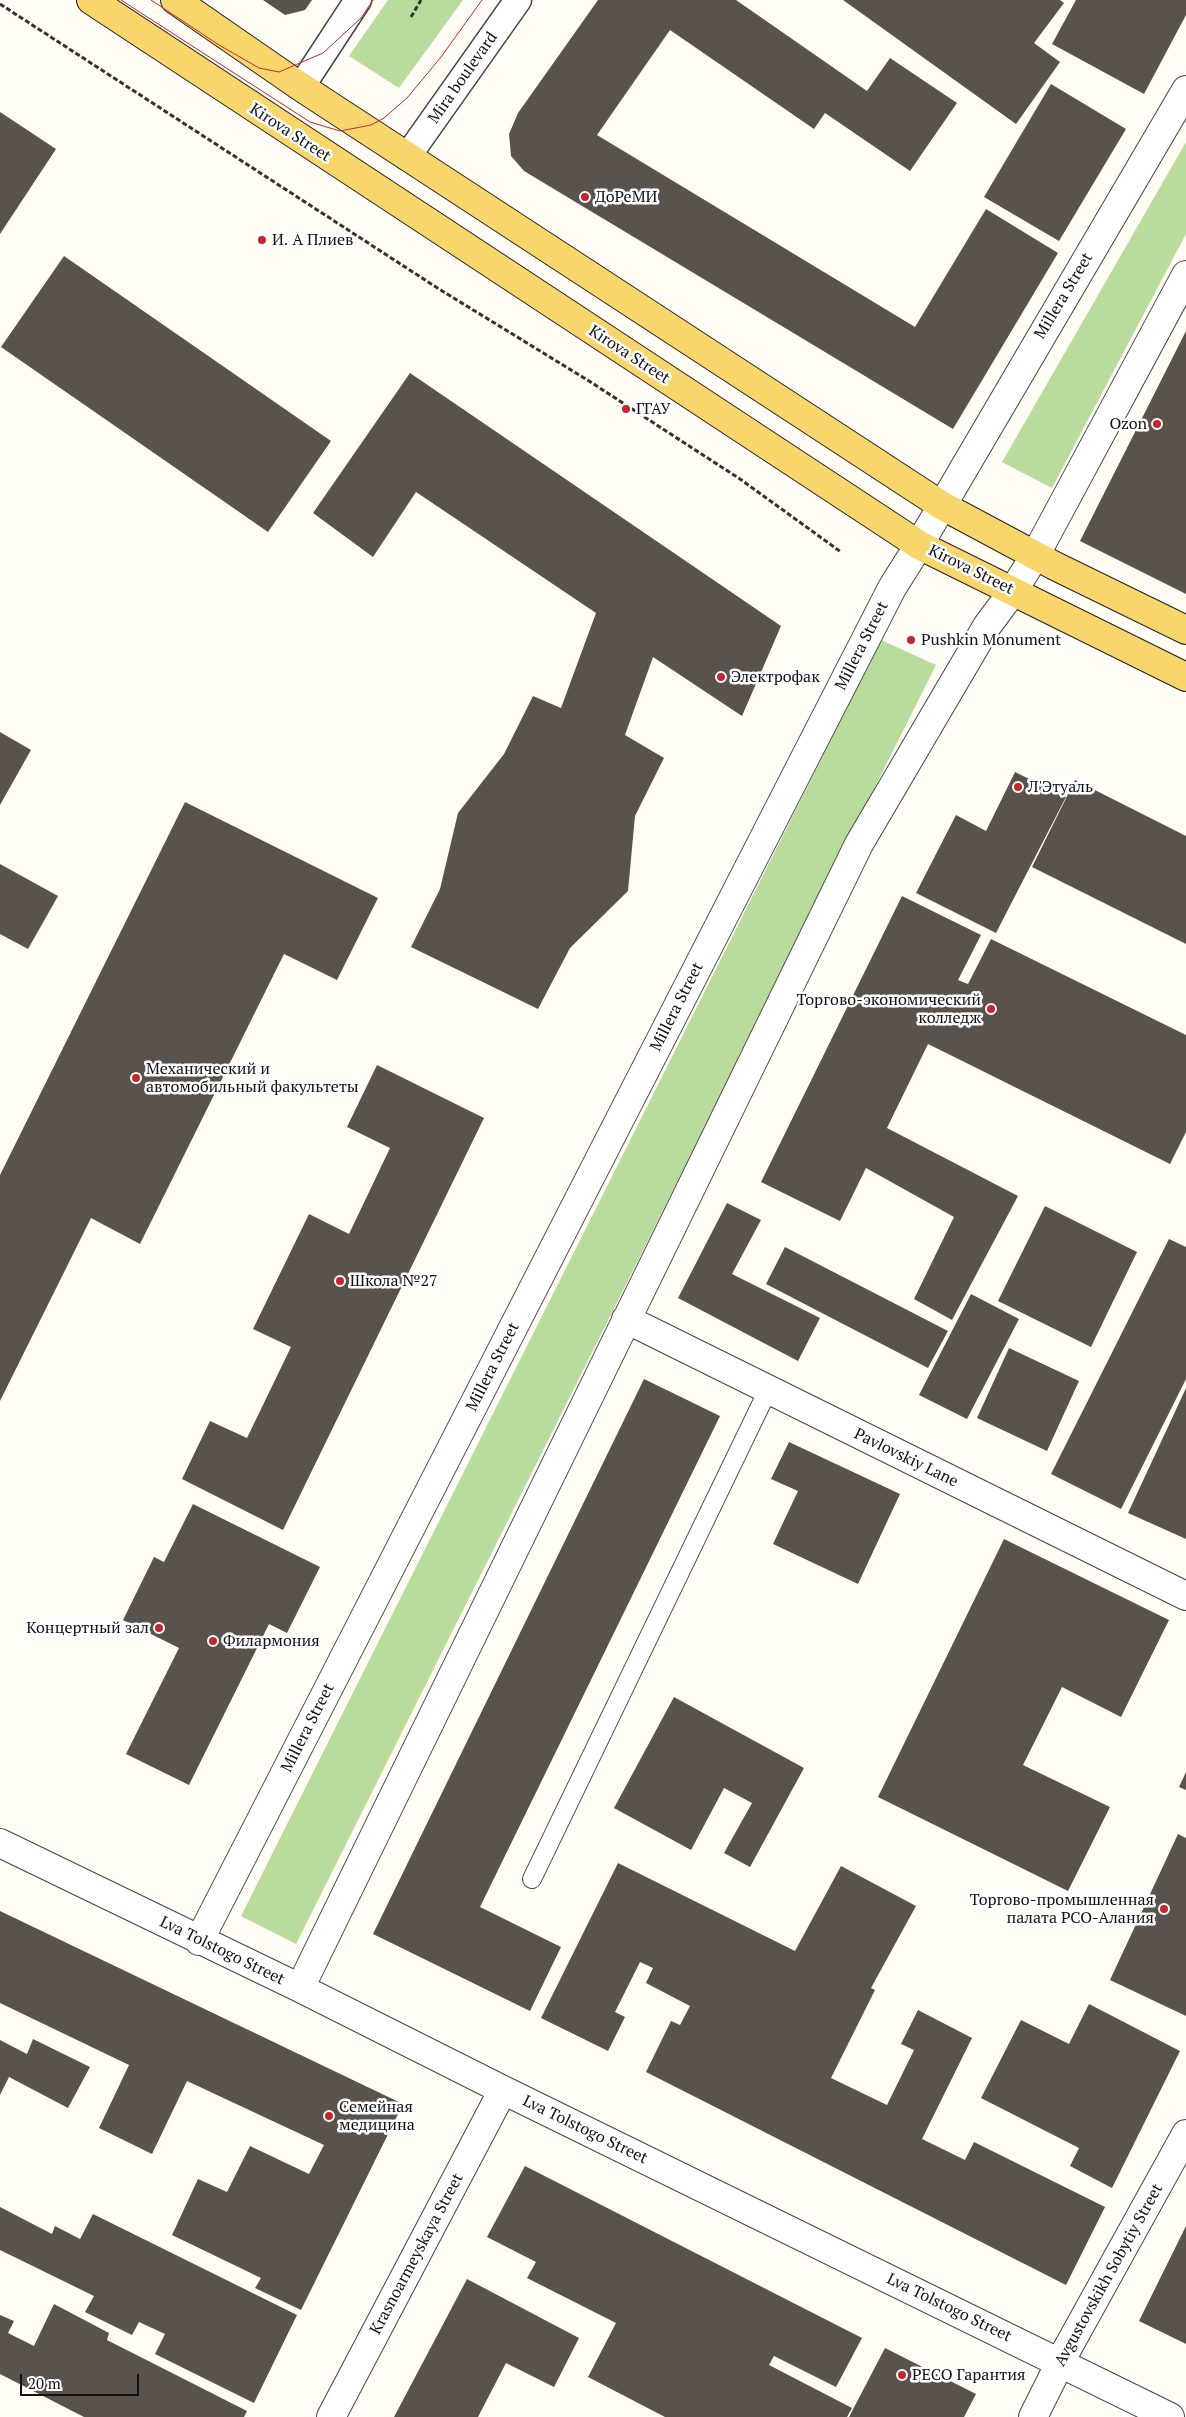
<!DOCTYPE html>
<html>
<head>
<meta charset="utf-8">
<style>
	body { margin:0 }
	#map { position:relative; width:1186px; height:2417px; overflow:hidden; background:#fffdf5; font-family:"PT Serif",serif }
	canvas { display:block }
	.scale { position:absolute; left:20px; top:2374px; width:119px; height:22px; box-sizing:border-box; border:2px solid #111; border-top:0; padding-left:6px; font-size:15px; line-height:18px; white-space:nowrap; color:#111; -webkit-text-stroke:4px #fff; paint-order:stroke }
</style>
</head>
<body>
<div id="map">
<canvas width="1186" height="2417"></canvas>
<div class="scale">20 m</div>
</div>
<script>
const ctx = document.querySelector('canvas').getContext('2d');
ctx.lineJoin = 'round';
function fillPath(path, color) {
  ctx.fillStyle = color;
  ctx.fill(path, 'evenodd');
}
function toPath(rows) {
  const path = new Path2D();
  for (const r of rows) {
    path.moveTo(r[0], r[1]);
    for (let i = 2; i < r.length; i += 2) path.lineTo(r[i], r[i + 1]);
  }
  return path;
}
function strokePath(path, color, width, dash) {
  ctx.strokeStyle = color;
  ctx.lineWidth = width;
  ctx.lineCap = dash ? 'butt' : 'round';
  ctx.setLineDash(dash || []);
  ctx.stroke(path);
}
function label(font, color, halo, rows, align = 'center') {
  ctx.font = font + ' "PT Serif",serif';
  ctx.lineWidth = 5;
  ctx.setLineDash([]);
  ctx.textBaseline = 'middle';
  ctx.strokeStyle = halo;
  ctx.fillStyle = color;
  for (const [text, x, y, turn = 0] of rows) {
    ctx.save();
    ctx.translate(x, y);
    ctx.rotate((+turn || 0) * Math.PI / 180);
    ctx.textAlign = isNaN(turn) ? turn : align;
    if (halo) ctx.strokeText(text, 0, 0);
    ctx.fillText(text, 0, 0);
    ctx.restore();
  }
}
fillPath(toPath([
	[388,0,463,0,399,88,349,56],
	[1186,142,1186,234,1052,488,1002,462],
	[881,640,936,665,296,1944,241,1916]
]), '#b9dc9c');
fillPath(toPath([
	[263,0,312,0,305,10,285,15],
	[598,0,736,0,867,91,890,58,957,103,910,171,825,113,814,129,670,30,597,135,915,327,986,209,1058,253,953,429,524,171,511,156,509,134,518,113],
	[843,0,1060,0,1064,3,1034,43,1060,62,1016,124],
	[1076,0,1186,0,1186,15,1144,94,1052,44],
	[1051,84,1126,129,1059,241,984,197],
	[0,112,56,149,0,234],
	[64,256,331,441,268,532,1,347],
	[1186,331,1186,594,1080,541],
	[410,373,781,626,742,716,653,657,625,735,664,758,635,816,628,891,570,948,538,1009,411,947,440,889,458,813,504,754,533,696,561,708,596,613,416,492,373,557,313,513],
	[0,732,31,750,0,805],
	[1015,772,1066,797,996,933,916,893,956,815,986,831],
	[1075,780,1186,836,1186,944,1032,867],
	[185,802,378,898,337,980,284,954,140,1244,91,1218,0,1401,0,1175],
	[0,864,58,896,28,949,0,934],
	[902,896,981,935,958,980,968,984,991,939,1186,1035,1186,1132,1170,1164,928,1044,887,1128,1018,1196,952,1320,914,1299,954,1217,866,1168,840,1221,761,1182],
	[377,1065,484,1118,283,1530,182,1479,210,1421,247,1438,291,1347,253,1329,309,1214,349,1234,390,1148,347,1127],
	[727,1203,761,1220,732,1274,820,1318,798,1361,678,1298],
	[1045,1206,1137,1252,1091,1347,998,1301],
	[1169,1239,1186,1247,1186,1379,1121,1509,1051,1474],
	[785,1247,948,1331,928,1368,766,1284],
	[971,1294,1019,1319,967,1419,919,1395],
	[1009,1348,1079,1381,1047,1451,977,1418],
	[644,1379,720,1416,480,1907,561,1947,530,2011,373,1934],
	[1186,1388,1186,1539,1128,1513],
	[789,1442,900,1494,858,1584,773,1544,798,1491,771,1479],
	[193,1504,320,1567,287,1633,269,1624,189,1785,126,1754,179,1648,123,1620,154,1557,164,1562],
	[1004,1539,1169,1620,1121,1717,1062,1687,1023,1765,1110,1807,1068,1891,878,1797],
	[674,1697,804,1768,750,1867,724,1853,752,1803,724,1788,691,1850,614,1808],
	[1186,1772,1186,1790,1179,1787],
	[1178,1834,1186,1838,1186,2016,1110,1980],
	[618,1863,795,1951,841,1866,916,1906,871,1988,875,1990,831,2078,887,2105,914,2050,901,2044,918,2010,972,2038,922,2139,965,2160,974,2142,1105,2207,1066,2285,646,2072,671,2021,680,2025,690,2006,646,1983,653,1968,640,1962,615,2012,625,2017,608,2051,541,2018],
	[0,1911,403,2104,301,2310,255,2288,261,2278,172,2235,198,2179,227,2192,250,2146,309,2174,324,2145,187,2081,152,2154,99,2128,129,2065,0,2003],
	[1089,2004,1180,2051,1112,2188,1070,2166,1079,2148,981,2098,1021,2020,1069,2044],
	[33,2039,90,2067,68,2108,9,2077,0,2095,0,2040,27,2054],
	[525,2166,862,2338,836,2387,774,2356,769,2365,852,2408,847,2417,665,2417,588,2377,616,2323,527,2278,536,2262,487,2237],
	[0,2207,52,2234,55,2226,80,2239,93,2214,297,2315,254,2403,155,2354,165,2334,139,2322,132,2335,85,2312,94,2296,0,2250],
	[1186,2226,1186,2344,1139,2321],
	[467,2279,579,2338,554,2387,506,2363,478,2417,394,2417],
	[54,2304,109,2333,107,2340,247,2411,244,2417,84,2417,0,2374,0,2315,14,2321,8,2333,34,2346],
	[885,2348,976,2394,964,2417,849,2417]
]), '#5a524d');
const service = toPath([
	[532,1879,768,1390]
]);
const pedestrian = toPath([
	[301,87,358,0],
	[407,157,518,0]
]);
const minor = toPath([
	[626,1319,1186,1596],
	[0,1843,300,1988,503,2090,1170,2417],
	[199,1941,892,588,919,545],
	[300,1988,859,844,987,626,1013,591],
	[331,2417,503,2090]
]);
const tertiary = toPath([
	[919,545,1186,90],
	[1013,591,1036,554,1186,275],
	[1033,2417,1066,2351,1186,2134]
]);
const primary = toPath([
	[91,0,919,545,1186,677],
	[175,0,301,87,941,505,1055,566,1186,630]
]);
strokePath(service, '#444', 20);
strokePath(pedestrian, '#444', 29);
strokePath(minor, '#444', 30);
strokePath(tertiary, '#444', 30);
strokePath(primary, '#222', 30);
strokePath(toPath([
	[0,4,439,289,589,381,740,479,841,552],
	[411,17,421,0]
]), '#333', 3, [5, 2.5]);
strokePath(service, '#fff', 18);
strokePath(pedestrian, '#fff', 26);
strokePath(minor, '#fff', 28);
strokePath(tertiary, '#fff', 28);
strokePath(primary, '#f9d66b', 28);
strokePath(toPath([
	[121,0,310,122,340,131,371,125,384,118,407,98,441,57,482,0],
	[151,0,219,45,259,68,279,72,323,53,361,18,373,0]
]), '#c4262e', 1);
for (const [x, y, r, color] of [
	[585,197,5,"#c4262e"],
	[262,240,5,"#c4262e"],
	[626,409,5,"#c4262e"],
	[1157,424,5,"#c4262e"],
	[911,640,5,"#c4262e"],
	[721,677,5,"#c4262e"],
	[1018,787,5,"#c4262e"],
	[991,1009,5,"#c4262e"],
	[136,1078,5,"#c4262e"],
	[340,1281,5,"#c4262e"],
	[159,1628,5,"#c4262e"],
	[213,1641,5,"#c4262e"],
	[1164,1909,5,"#c4262e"],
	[329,2116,5,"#c4262e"],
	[902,2375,5,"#c4262e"]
]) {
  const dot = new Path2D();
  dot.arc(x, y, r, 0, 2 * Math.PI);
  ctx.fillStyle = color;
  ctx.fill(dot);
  strokePath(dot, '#fff', 2);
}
label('16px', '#111', '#fff', [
	["Mira boulevard",463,78,-55],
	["Kirova Street",290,133,33],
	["Millera Street",1064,296,-59],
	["Kirova Street",629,355,33],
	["Kirova Street",971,570,26],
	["Millera Street",862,646,-63],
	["Millera Street",677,1007,-63],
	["Millera Street",493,1367,-63],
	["Pavlovskiy Lane",906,1458,26],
	["Millera Street",308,1728,-63],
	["Lva Tolstogo Street",222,1951,26],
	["Lva Tolstogo Street",585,2130,26],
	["Krasnoarmeyskaya Street",417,2254,-62],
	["Avgustovskikh Sobytiy Street",1109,2275,-61],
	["Lva Tolstogo Street",949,2308,26]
]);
label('16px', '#111', '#fff', [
	["ДоРеМИ",595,197],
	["И. А Плиев",272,240],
	["ГГАУ",636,409],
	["Ozon",1147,424,"right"],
	["Pushkin Monument",921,640],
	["Электрофак",731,677],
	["Л'Этуаль",1028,787],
	["Торгово-экономический",981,1000,"right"],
	["колледж",981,1018,"right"],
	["Механический и",146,1069],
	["автомобильный факультеты",146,1087],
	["Школа №27",350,1281],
	["Концертный зал",149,1628,"right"],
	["Филармония",223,1641],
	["Торгово-промышленная",1154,1900,"right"],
	["палата РСО-Алания",1154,1918,"right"],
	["Семейная",339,2107],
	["медицина",339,2125],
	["РЕСО Гарантия",912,2375]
], 'left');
</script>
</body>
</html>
